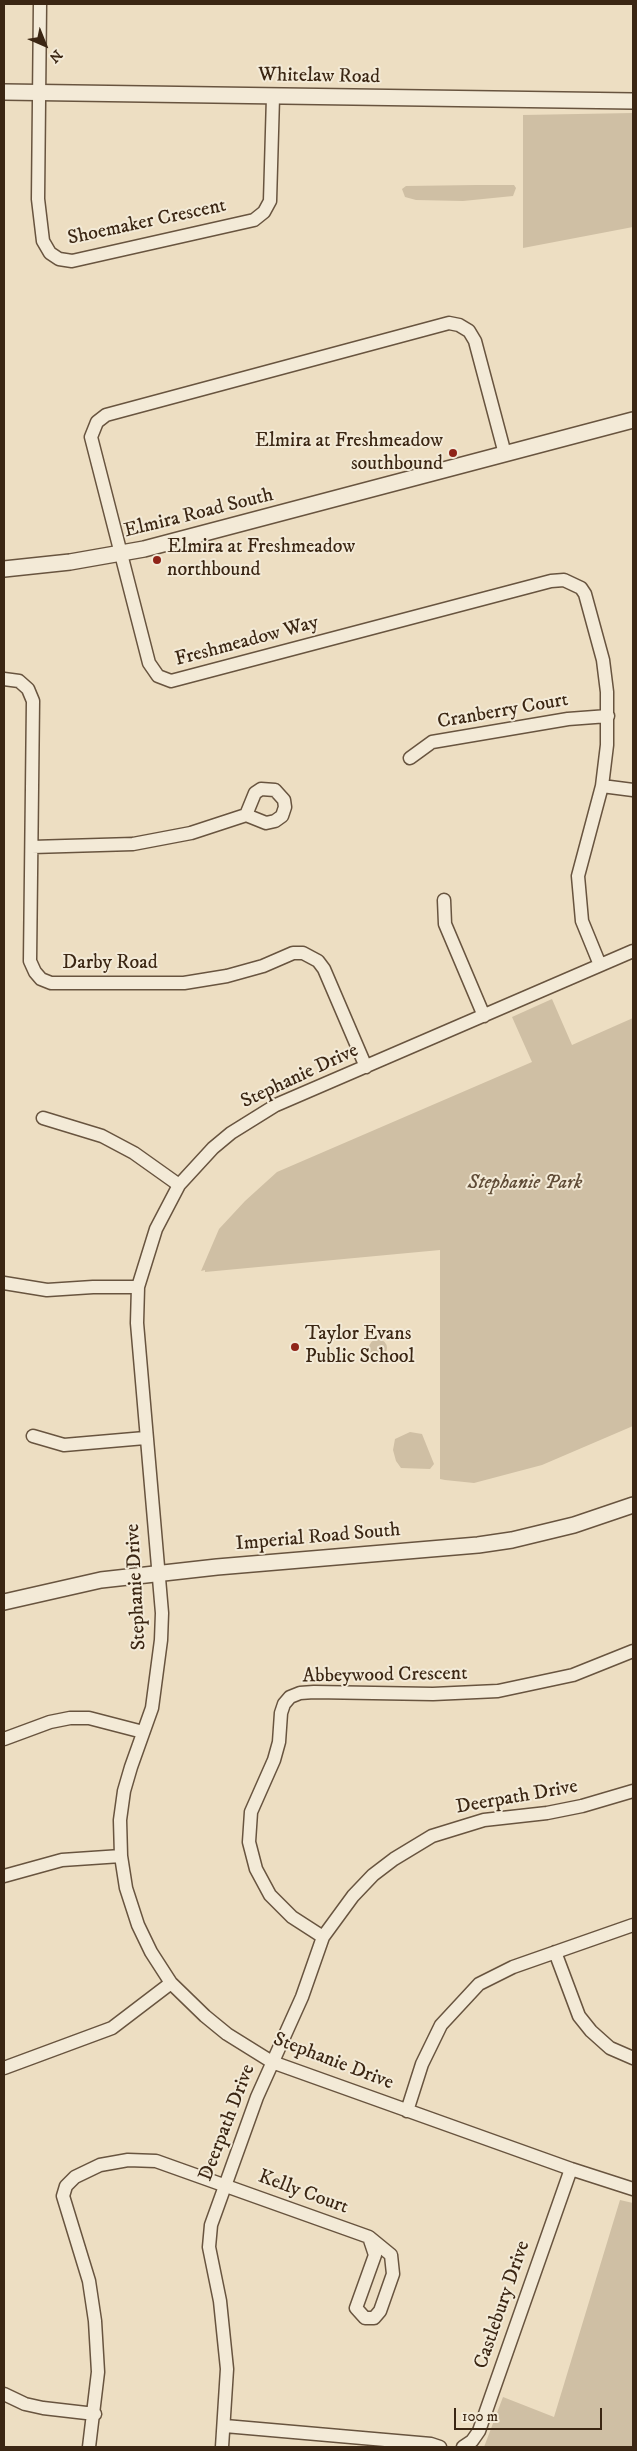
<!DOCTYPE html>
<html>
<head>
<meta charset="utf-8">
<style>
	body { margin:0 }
	#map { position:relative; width:637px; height:2451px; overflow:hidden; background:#eddec2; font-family:"IM FELL DW Pica",serif }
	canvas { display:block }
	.frame { position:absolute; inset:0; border:5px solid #3b2613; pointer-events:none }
	.north { position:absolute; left:20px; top:20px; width:50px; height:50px; -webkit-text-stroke:4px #f3ead7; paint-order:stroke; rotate:136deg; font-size:14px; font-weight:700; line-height:20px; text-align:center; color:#3b2613 }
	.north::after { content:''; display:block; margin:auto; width:18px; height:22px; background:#3b2613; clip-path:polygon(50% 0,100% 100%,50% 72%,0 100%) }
	.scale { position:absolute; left:454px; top:2408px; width:148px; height:22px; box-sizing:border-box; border:2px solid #3b2613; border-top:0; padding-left:6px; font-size:15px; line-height:18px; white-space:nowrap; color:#3b2613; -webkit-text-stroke:4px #f3ead7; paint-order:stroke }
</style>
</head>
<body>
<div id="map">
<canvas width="637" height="2451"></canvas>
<div class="frame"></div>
<div class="north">N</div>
<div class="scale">100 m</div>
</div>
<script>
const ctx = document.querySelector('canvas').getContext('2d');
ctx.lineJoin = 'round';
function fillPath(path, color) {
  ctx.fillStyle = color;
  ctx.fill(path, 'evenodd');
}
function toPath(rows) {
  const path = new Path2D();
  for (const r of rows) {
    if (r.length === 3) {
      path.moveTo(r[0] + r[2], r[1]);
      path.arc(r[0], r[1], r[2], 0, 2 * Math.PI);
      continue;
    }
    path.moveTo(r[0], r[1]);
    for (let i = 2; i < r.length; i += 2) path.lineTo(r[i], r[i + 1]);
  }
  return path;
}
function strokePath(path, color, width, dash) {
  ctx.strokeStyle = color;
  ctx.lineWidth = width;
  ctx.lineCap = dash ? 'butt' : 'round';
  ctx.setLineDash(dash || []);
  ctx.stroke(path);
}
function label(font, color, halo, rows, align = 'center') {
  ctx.font = font + ' "IM FELL DW Pica",serif';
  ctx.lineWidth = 4;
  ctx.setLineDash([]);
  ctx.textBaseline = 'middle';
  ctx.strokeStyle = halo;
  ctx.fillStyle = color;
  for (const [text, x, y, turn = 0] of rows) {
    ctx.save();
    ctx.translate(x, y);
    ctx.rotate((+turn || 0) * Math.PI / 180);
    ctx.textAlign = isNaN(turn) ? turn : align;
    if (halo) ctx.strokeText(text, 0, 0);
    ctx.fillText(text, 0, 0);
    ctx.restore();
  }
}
fillPath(toPath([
	[633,113,633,227,523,248,523,115],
	[476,185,514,185,516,188,513,196,463,201,416,200,405,197,402,189,406,186],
	[552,999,572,1045,633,1018,633,1426,542,1465,474,1483,445,1480,440,1479,440,1250,205,1272,205,1270,201,1271,219,1229,245,1201,277,1172,532,1062,512,1017],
	[378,1348,9],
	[410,1432,422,1434,434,1464,430,1469,401,1468,396,1461,393,1450,395,1439],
	[620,2200,633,2203,633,2447,484,2447,503,2397,554,2417]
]), '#cfbfa4');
const minor = toPath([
	[40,4,38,199,43,241,50,253,59,259,72,261,254,220,264,212,270,201,273,97],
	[505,454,475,341,469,331,459,325,449,323,106,415,97,422,91,437,149,663,158,676,171,681,551,581,564,580,581,588,585,594,603,660,607,692,607,745,602,786,578,876,582,921,600,965],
	[4,679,19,681,28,689,33,701,30,961,35,972,41,979,51,983,184,983,227,976,263,966,293,953,303,953,318,961,324,969,366,1067],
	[410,758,432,742,568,719,608,716],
	[602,786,633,790],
	[32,847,133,844,191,833,246,815,266,823,275,821,282,816,285,807,284,800,275,790,261,789,255,793,246,815],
	[444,900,445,924,484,1016],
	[633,951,276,1105,231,1133,213,1148,179,1185,156,1229,138,1287,137,1323,162,1613,161,1640,152,1708,131,1767,124,1791,120,1820,121,1856,126,1888,138,1925,151,1952,171,1983,205,2016,227,2034,272,2062,571,2169,633,2189],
	[43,1118,102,1136,134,1153,179,1185],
	[4,1283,47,1290,93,1287,138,1287],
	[33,1436,64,1445,145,1438],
	[4,1739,50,1722,70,1718,89,1718,143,1732],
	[4,1876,62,1860,121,1856],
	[323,1937,292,1917,270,1895,256,1869,249,1842,251,1812,274,1760,279,1742,281,1713,284,1704,290,1697,300,1693,314,1692,433,1694,498,1691,573,1675,633,1651],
	[555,1952,579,2016,591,2031,610,2048,633,2058],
	[4,2068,112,2028,171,1983],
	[407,2111,422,2064,441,2025,479,1984,513,1967,633,1925],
	[4,2394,25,2404,43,2408,95,2414],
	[225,2426,431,2444,440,2447],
	[89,2447,98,2372,95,2321,89,2281,63,2196,66,2186,75,2177,100,2165,128,2160,156,2161,369,2237,375,2255,356,2308,365,2318,374,2318,380,2311,393,2274,391,2255,369,2237],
	[222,2447,227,2369,220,2301,209,2247,211,2225,257,2097,302,1997,323,1937,353,1896,373,1875,394,1859,432,1836,484,1820,547,1813,582,1806,633,1791],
	[463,2447,472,2441,479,2431,571,2169]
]);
const tertiary = toPath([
	[4,92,633,101],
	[4,569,70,562,144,549,633,420],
	[4,1602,101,1580,217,1567,478,1545,512,1540,574,1525,633,1505]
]);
strokePath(minor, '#68543f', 15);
strokePath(tertiary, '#68543f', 18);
strokePath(minor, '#f3ead7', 12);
strokePath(tertiary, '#f3ead7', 15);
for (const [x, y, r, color] of [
	[453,453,5,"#8f2418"],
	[157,560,5,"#8f2418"],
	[295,1347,5,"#8f2418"]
]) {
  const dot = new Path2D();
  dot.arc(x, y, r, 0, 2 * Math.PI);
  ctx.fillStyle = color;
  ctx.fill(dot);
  strokePath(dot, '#f3ead7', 2);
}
label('20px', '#3b2613', '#f3ead7', [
	["Whitelaw Road",319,77,1],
	["Shoemaker Crescent",147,223,-12],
	["Elmira Road South",199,514,-14],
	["Freshmeadow Way",247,642,-15],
	["Cranberry Court",503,712,-10],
	["Darby Road",110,964],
	["Stephanie Drive",300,1077,-25],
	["Imperial Road South",318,1538,-5],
	["Stephanie Drive",137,1587,-93],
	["Abbeywood Crescent",385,1676,-1],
	["Deerpath Drive",517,1798,-10],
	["Stephanie Drive",333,2062,21],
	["Deerpath Drive",228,2123,-69],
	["Kelly Court",303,2193,20],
	["Castlebury Drive",503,2305,-71]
]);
label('20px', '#3b2613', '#f3ead7', [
	["Elmira at Freshmeadow",443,442,"right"],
	["southbound",443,465,"right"],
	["Elmira at Freshmeadow",167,548],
	["northbound",167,571],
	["Taylor Evans",305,1335],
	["Public School",305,1358]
], 'left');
label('italic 20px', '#604c37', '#f3ead7', [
	["Stephanie Park",525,1184]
]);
</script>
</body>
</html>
